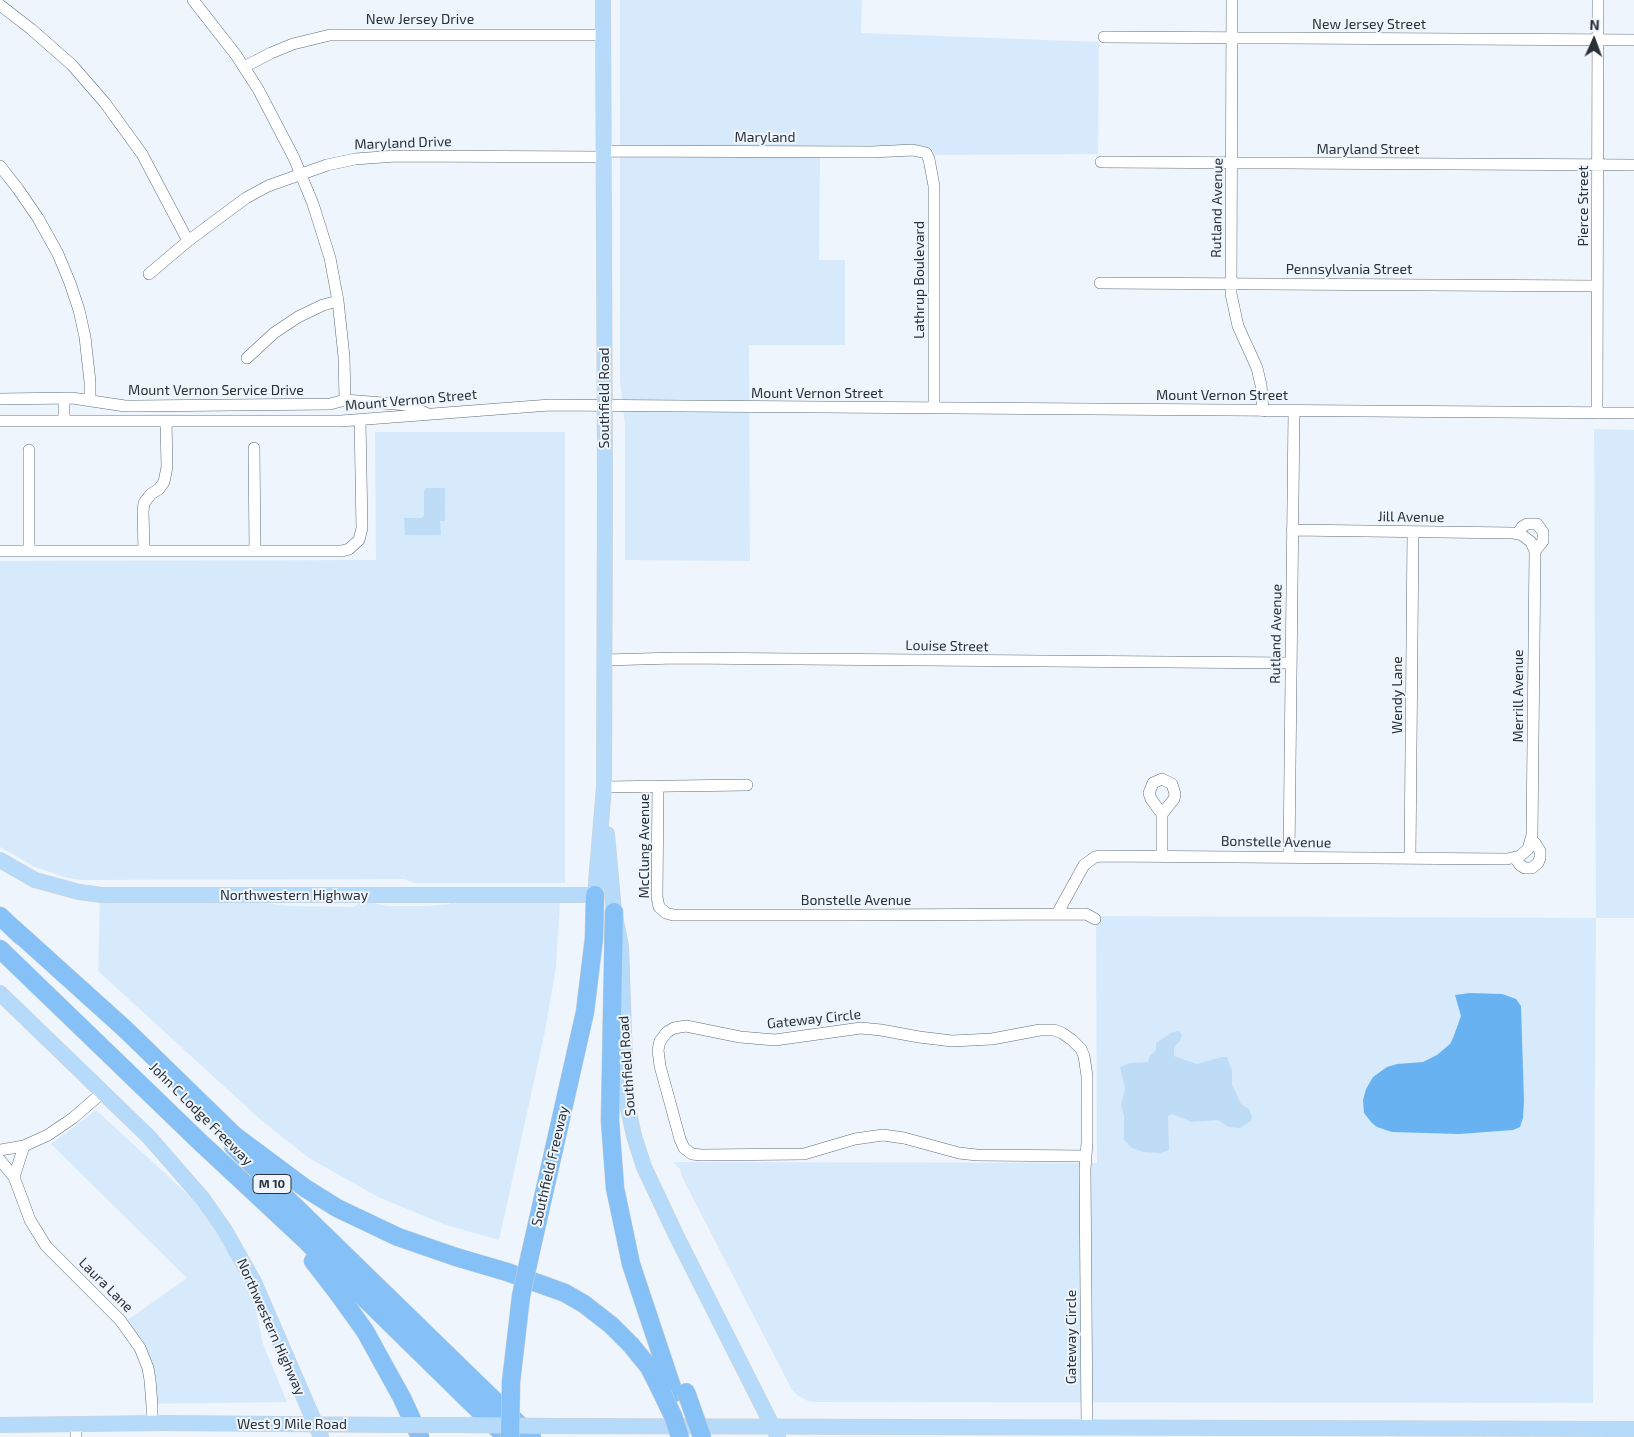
<!DOCTYPE html>
<html>
<head>
<meta charset="utf-8">
<style>
	body { margin:0 }
	#map { position:relative; width:1634px; height:1437px; overflow:hidden; background:#eef5fc; font-family:"Exo 2",sans-serif }
	canvas { display:block }
	.north { position:absolute; left:1569px; top:15px; width:50px; height:50px; -webkit-text-stroke:4px #eef5fc; paint-order:stroke; rotate:2deg; font-size:14px; font-weight:700; line-height:20px; text-align:center; color:#293036 }
	.north::after { content:''; display:block; margin:auto; width:18px; height:22px; background:#293036; clip-path:polygon(50% 0,100% 100%,50% 72%,0 100%) }
</style>
</head>
<body>
<div id="map">
<canvas width="1634" height="1437"></canvas>
<div class="north">N</div>
</div>
<script>
const ctx = document.querySelector('canvas').getContext('2d');
ctx.lineJoin = 'round';
function fillPath(path, color) {
  ctx.fillStyle = color;
  ctx.fill(path, 'evenodd');
}
function toPath(rows) {
  const path = new Path2D();
  for (const r of rows) {
    path.moveTo(r[0], r[1]);
    for (let i = 2; i < r.length; i += 2) path.lineTo(r[i], r[i + 1]);
  }
  return path;
}
function strokePath(path, color, width, dash) {
  ctx.strokeStyle = color;
  ctx.lineWidth = width;
  ctx.lineCap = dash ? 'butt' : 'round';
  ctx.setLineDash(dash || []);
  ctx.stroke(path);
}
function label(font, color, halo, rows, align = 'center') {
  ctx.font = font + ' "Exo 2",sans-serif';
  ctx.lineWidth = 4;
  ctx.setLineDash([]);
  ctx.textBaseline = 'middle';
  ctx.strokeStyle = halo;
  ctx.fillStyle = color;
  for (const [text, x, y, turn = 0] of rows) {
    ctx.save();
    ctx.translate(x, y);
    ctx.rotate((+turn || 0) * Math.PI / 180);
    ctx.textAlign = isNaN(turn) ? turn : align;
    if (halo) ctx.strokeText(text, 0, 0);
    ctx.fillText(text, 0, 0);
    ctx.restore();
  }
}
fillPath(toPath([
	[620,0,862,0,861,33,1099,42,1098,154,935,155,930,148,917,145,877,148,820,148,819,260,845,260,845,345,749,345,750,561,625,560,625,425,620,381],
	[1594,429,1634,430,1634,918,1596,918,1593,1403,814,1402,808,1401,798,1396,791,1388,683,1179,680,1169,673,1162,1097,1163,1096,916,1596,918],
	[375,432,565,432,565,883,415,883,404,879,81,880,64,877,35,867,0,847,0,561,376,560],
	[100,897,249,901,290,906,354,907,361,902,365,901,387,906,428,906,450,904,453,902,560,902,556,967,545,1031,499,1240,446,1225,378,1197,309,1158,262,1121,98,971],
	[96,1110,196,1202,227,1247,253,1295,263,1344,287,1402,145,1404,145,1385,140,1361,133,1345,119,1326,187,1278,51,1144]
]), '#d7eafc');
fillPath(toPath([
	[426,488,445,488,445,521,440,521,441,535,405,535,404,518,422,518,424,516,424,491],
	[1178,1031,1182,1034,1180,1041,1176,1045,1174,1049,1174,1056,1197,1064,1222,1057,1227,1057,1232,1071,1232,1084,1241,1104,1249,1109,1252,1116,1251,1121,1240,1128,1229,1127,1218,1120,1192,1122,1172,1114,1168,1116,1169,1150,1160,1153,1143,1152,1132,1148,1124,1140,1124,1116,1121,1106,1125,1088,1120,1067,1130,1063,1148,1062,1150,1056,1156,1050,1156,1043,1171,1033]
]), '#bfdcf6');
fillPath(toPath([
	[1470,993,1502,994,1516,999,1521,1006,1524,1101,1523,1118,1520,1127,1513,1130,1459,1134,1392,1132,1377,1127,1372,1123,1364,1113,1363,1100,1366,1089,1373,1077,1387,1067,1397,1064,1423,1062,1437,1055,1450,1044,1453,1038,1461,1016,1455,995]
]), '#69b2f1');
const minor = toPath([
	[193,0,236,55,258,89,294,158,313,204,330,258,338,301,344,357,345,400],
	[1232,0,1231,294,1238,326,1257,368,1261,385,1263,411],
	[0,5,31,29,72,65,105,103,142,154,188,241],
	[1104,37,1634,40],
	[244,67,271,53,293,44,330,35,603,35],
	[603,151,872,152,913,150,926,153,929,159,934,186,934,408],
	[1101,162,1634,165],
	[0,166,18,189,38,218,58,254,70,283,79,310,85,337,90,382,90,401],
	[149,274,188,241,246,198,268,186,327,165,355,159,396,156,603,157],
	[1100,283,1597,286],
	[247,358,274,333,298,317,323,305,338,301],
	[0,399,72,398,125,406,137,406,330,404,345,400,408,405,428,414],
	[1597,413,1598,0],
	[0,421,341,421,550,405,1634,413],
	[64,421,64,398],
	[254,448,255,551],
	[29,450,29,551],
	[1518,533,1522,527,1527,524,1537,524,1543,532,1543,541,1535,551],
	[0,551,342,551,349,549,359,540,362,528,360,420],
	[144,551,143,511,144,503,151,494,159,489,164,482,167,467,166,421],
	[604,660,676,658,1291,663],
	[658,786,657,897,659,907,666,913,673,915,849,915,1086,914,1095,919],
	[604,787,747,785],
	[1162,855,1162,814,1174,799,1175,794,1172,784,1162,779,1153,783,1149,793,1151,799,1162,814],
	[1289,857,1294,411],
	[1410,858,1413,532],
	[1515,858,1520,865,1525,868,1532,868,1538,863,1540,858,1540,851,1535,843,1531,840],
	[1057,914,1084,865,1095,857,1101,856,1507,859,1520,856,1528,849,1532,835,1535,551,1531,542,1522,535,1513,533,1292,530],
	[0,1150,24,1146,48,1135,73,1118,103,1092],
	[1086,1156,977,1155,959,1153,904,1138,883,1135,855,1139,804,1154,701,1155,692,1154,684,1148,680,1139,660,1066,658,1050,660,1041,667,1032,674,1028,686,1026,740,1037,775,1040,861,1028,881,1030,919,1037,952,1041,992,1039,1040,1030,1054,1030,1062,1033,1072,1040,1081,1049,1084,1056,1087,1076,1087,1143,1085,1169,1087,1428],
	[0,1160,14,1177,30,1220,46,1246,120,1320,140,1348,148,1368,150,1380,152,1405,152,1423],
	[14,1177,24,1146],
	[76,1437,76,1423]
]);
const major = toPath([
	[607,834,614,912,621,946,626,1091,628,1108,634,1136,644,1167,676,1235,778,1437],
	[0,860,35,880,79,892,102,895,595,895,604,787,605,484,603,0],
	[0,993,149,1137,203,1199,224,1229,254,1282,321,1437],
	[0,1425,163,1423,400,1425],
	[436,1425,462,1425],
	[557,1426,1634,1429]
]);
const highway = toPath([
	[614,912,610,1121,615,1188,631,1264,674,1393],
	[0,916,21,936],
	[13,928,125,1029,234,1135,305,1188,337,1208,398,1237,456,1257,507,1272,565,1293,584,1304,611,1325,631,1345,649,1367,662,1393],
	[0,949,199,1141,303,1238,502,1433],
	[233,1146,532,1437],
	[530,1255,585,1012,594,938,595,895],
	[313,1261,337,1292,365,1331,402,1398,420,1437],
	[511,1382,521,1296]
]);
strokePath(minor, '#5e6e7c', 12);
strokePath(major, '#d0d1d3', 16);
strokePath(highway, '#d0d1d3', 19);
strokePath(minor, '#fff', 11);
strokePath(major, '#b6dafa', 15);
strokePath(highway, '#85c1f7', 18);
const majorBridge = toPath([
	[400,1425,436,1425],
	[462,1425,557,1426]
]);
const highwayBridge = toPath([
	[521,1296,530,1255],
	[686,1392,702,1437],
	[662,1393,673,1416,680,1437],
	[510,1437,511,1382]
]);
strokePath(majorBridge, '#d0d1d3', 16, []);
strokePath(highwayBridge, '#d0d1d3', 19, []);
strokePath(majorBridge, '#b6dafa', 15);
strokePath(highwayBridge, '#85c1f7', 18);
for (const [x, y, w] of [
	[272,1184,38]
]) {
  const box = new Path2D();
  box.roundRect(x - w / 2, y - 9.5, w, 19, 4);
  ctx.fillStyle = '#eef5fc';
  ctx.fill(box);
  strokePath(box, '#293036', 1);
}
label('bold 12px', '#293036', null, [
	["M 10",272,1184]
]);
label('14px', '#293036', '#eef5fc', [
	["New Jersey Drive",420,19],
	["New Jersey Street",1369,24],
	["Maryland",765,137],
	["Maryland Drive",403,143,-2],
	["Maryland Street",1368,149],
	["Pierce Street",1583,206,-90],
	["Rutland Avenue",1217,208,-89],
	["Pennsylvania Street",1349,269],
	["Lathrup Boulevard",919,280,-90],
	["Mount Vernon Service Drive",216,390],
	["Mount Vernon Street",817,393],
	["Mount Vernon Street",1222,395],
	["Southfield Road",604,398,-90],
	["Mount Vernon Street",411,400,-5],
	["Jill Avenue",1411,517,1],
	["Rutland Avenue",1276,634,-89],
	["Louise Street",947,646,1],
	["Wendy Lane",1397,695,-90],
	["Merrill Avenue",1518,696,-90],
	["Bonstelle Avenue",1276,842,1],
	["McClung Avenue",644,846,-90],
	["Northwestern Highway",294,895],
	["Bonstelle Avenue",856,900],
	["Gateway Circle",814,1019,-6],
	["Southfield Road",627,1066,-94],
	["John C Lodge Freeway",201,1114,45],
	["Southfield Freeway",550,1166,-77],
	["Laura Lane",106,1285,45],
	["Northwestern Highway",271,1327,66],
	["Gateway Circle",1071,1337,-90],
	["West 9 Mile Road",292,1424]
]);
</script>
</body>
</html>
